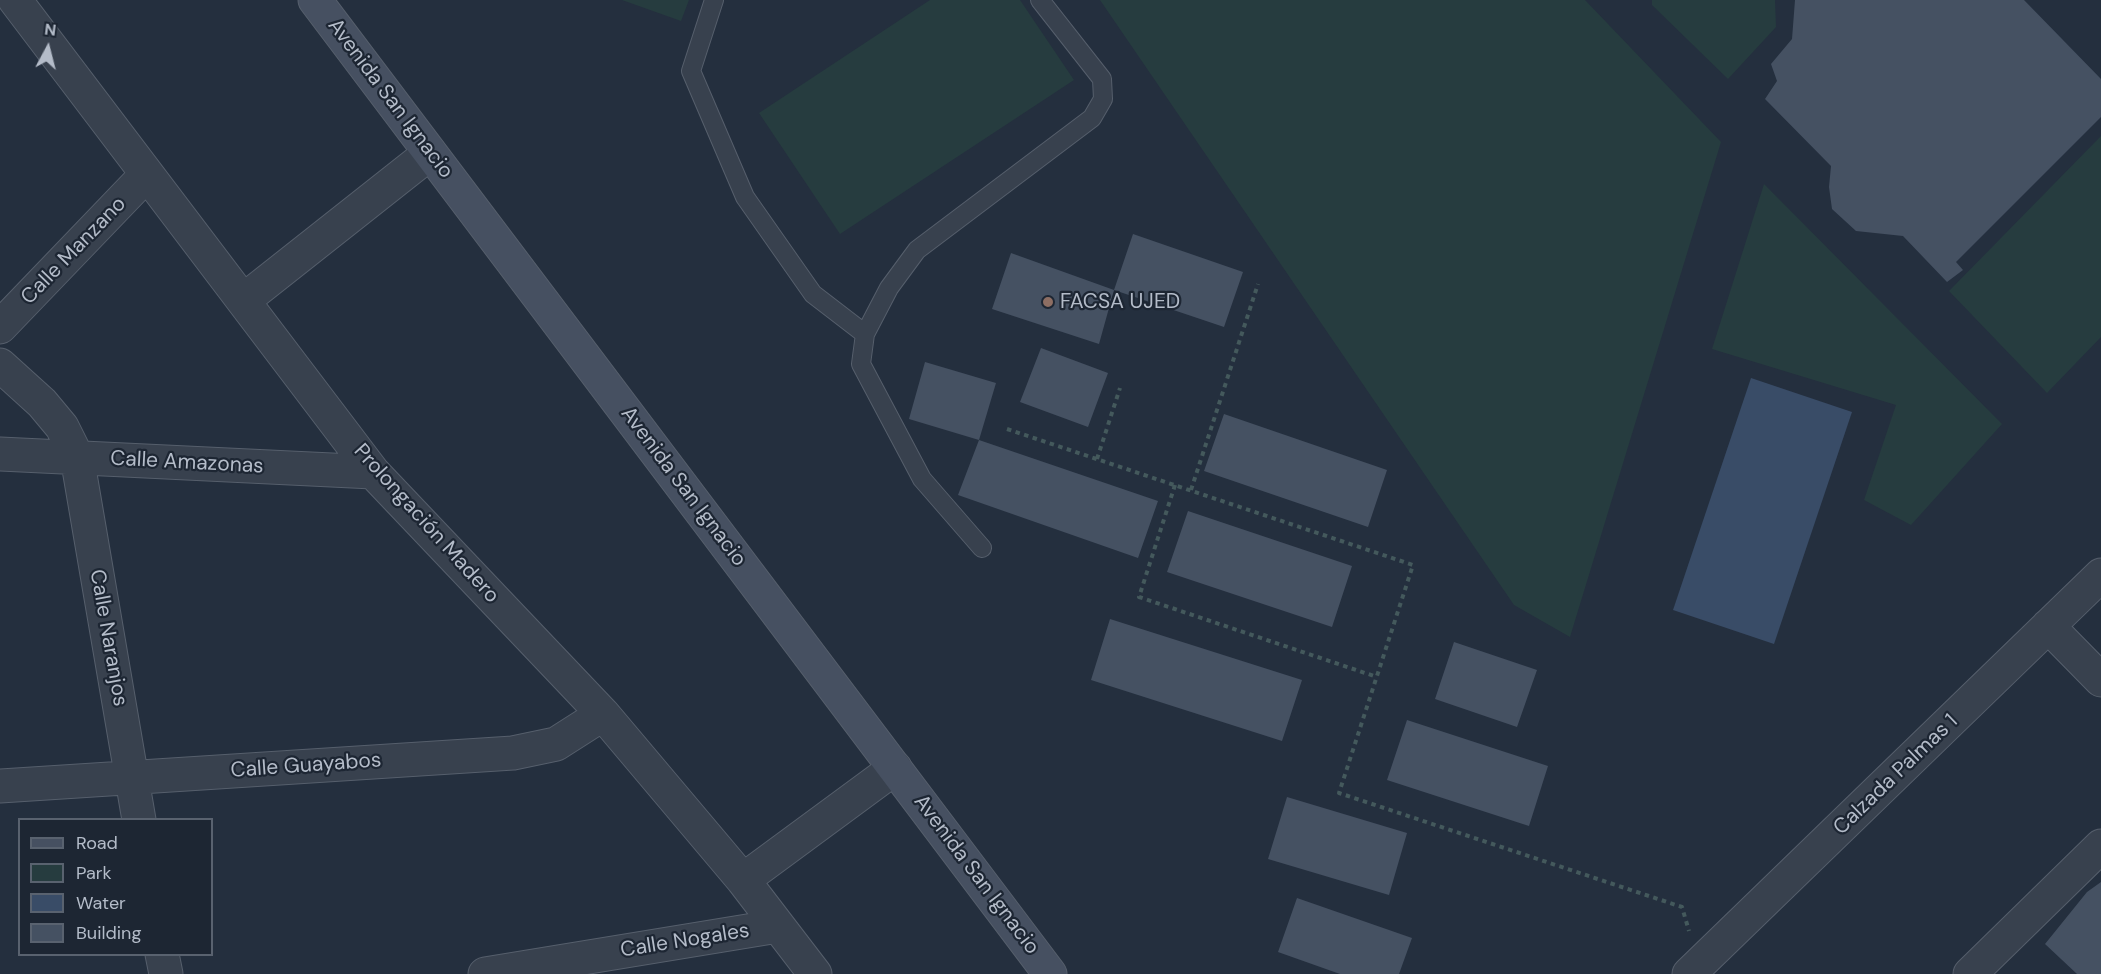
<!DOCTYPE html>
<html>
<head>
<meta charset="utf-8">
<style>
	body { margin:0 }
	#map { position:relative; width:2101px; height:974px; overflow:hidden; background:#242f3e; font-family:"DM Sans",sans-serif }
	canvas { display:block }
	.legend { position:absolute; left:18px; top:818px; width:195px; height:138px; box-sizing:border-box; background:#1d2633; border:2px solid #59626f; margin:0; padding:8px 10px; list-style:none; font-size:18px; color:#b4bcc9 }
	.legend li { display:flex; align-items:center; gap:12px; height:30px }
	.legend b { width:30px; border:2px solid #59626f }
	.north { position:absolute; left:18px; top:18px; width:60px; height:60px; -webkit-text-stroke:4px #1d2633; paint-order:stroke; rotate:7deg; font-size:16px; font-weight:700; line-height:24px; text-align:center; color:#b4bcc9 }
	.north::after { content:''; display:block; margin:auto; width:21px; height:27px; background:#b4bcc9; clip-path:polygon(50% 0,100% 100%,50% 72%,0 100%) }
</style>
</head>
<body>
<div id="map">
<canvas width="2101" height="974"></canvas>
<ul class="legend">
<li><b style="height:8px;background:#465061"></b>Road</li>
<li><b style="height:16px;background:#263c3f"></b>Park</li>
<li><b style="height:16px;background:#394c67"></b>Water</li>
<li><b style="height:16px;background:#455162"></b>Building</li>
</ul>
<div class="north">N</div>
</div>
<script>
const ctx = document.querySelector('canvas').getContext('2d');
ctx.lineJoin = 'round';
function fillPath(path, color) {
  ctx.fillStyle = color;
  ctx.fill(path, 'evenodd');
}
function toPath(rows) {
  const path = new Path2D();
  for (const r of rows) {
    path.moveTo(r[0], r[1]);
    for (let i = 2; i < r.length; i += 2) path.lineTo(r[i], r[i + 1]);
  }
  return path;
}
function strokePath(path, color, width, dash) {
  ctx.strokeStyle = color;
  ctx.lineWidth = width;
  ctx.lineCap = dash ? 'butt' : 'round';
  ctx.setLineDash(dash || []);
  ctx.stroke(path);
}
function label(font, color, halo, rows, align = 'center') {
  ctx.font = font + ' "DM Sans",sans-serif';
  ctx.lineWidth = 4.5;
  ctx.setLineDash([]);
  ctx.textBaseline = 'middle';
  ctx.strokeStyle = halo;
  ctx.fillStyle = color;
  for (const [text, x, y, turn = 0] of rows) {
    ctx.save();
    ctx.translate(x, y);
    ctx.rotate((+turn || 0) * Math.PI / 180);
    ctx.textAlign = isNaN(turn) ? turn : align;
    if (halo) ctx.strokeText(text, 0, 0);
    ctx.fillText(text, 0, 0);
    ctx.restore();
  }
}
fillPath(toPath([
	[622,0,689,0,681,21],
	[930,0,1020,0,1074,80,840,234,759,113],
	[1100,0,1585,0,1721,142,1570,637,1514,605],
	[1652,0,1775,0,1776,27,1728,79,1652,5],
	[2101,136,2101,337,2047,393,1949,291],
	[1764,184,2002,424,1911,525,1864,500,1896,405,1712,349]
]), '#263c3f');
fillPath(toPath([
	[1751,378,1852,412,1774,644,1673,610]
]), '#394c67');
fillPath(toPath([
	[1795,0,2024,0,2101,79,2101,117,1956,262,1963,270,1947,282,1903,236,1856,231,1832,209,1829,187,1831,166,1765,99,1777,81,1771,64,1792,39],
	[1133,234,1243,272,1224,327,1114,290],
	[1011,253,1114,290,1099,344,992,309],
	[1041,348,1108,373,1088,427,1020,402],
	[925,362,996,383,979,440,909,419],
	[1224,414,1387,470,1368,527,1204,471],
	[979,440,1158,501,1138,558,958,495],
	[1188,511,1352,566,1332,627,1167,572],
	[1110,619,1302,680,1282,741,1091,680],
	[1454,642,1537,670,1517,727,1435,699],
	[1407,720,1548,766,1529,826,1387,780],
	[1287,797,1407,833,1389,895,1268,859],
	[2101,882,2101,974,2077,974,2045,944,2087,892],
	[1297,898,1412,938,1399,974,1340,974,1278,952]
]), '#455162');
const lane = toPath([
	[714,0,691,71,745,197,813,294,865,334],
	[982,548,922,479,861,364,865,334,889,288,917,250,1092,118,1103,99,1102,79,1040,0]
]);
const street = toPath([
	[15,0,373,472,603,714,743,880,815,974],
	[244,300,430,153],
	[0,327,147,174],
	[0,365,42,403,62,427,77,457,139,820],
	[0,454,373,472],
	[2048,626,2101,680],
	[0,786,513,753,556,744,603,714],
	[743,880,895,768],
	[162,954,166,974],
	[485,974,778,926],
	[1689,974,2101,575],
	[1970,974,2101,846]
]);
const secondary = toPath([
	[315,0,1050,974]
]);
strokePath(lane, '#565f6c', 20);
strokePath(street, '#565f6c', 35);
strokePath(secondary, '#565f6c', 35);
strokePath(toPath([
	[1007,429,1413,565,1339,793,1682,907,1689,931],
	[1097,459,1120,388],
	[1175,485,1139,597,1377,677],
	[1191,490,1258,284]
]), '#44595c', 4, [4.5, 4.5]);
strokePath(lane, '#38414e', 18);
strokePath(street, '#38414e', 33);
strokePath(secondary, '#465061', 33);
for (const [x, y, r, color] of [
	[1048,302,6,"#8d6e63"]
]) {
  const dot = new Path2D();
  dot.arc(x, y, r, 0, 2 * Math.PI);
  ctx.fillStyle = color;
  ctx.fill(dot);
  strokePath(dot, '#1d2633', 2);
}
label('21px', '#b4bcc9', '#1d2633', [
	["Avenida San Ignacio",390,99,53],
	["Calle Manzano",74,251,-46],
	["Calle Amazonas",187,463,3],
	["Avenida San Ignacio",683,487,53],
	["Prolongación Madero",426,524,48],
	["Calle Naranjos",108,638,80],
	["Calle Guayabos",306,766,-4],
	["Calzada Palmas 1",1896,775,-44],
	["Avenida San Ignacio",976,875,53],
	["Calle Nogales",685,941,-9]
]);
label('21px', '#b4bcc9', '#1d2633', [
	["FACSA UJED",1060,302]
], 'left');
</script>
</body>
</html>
